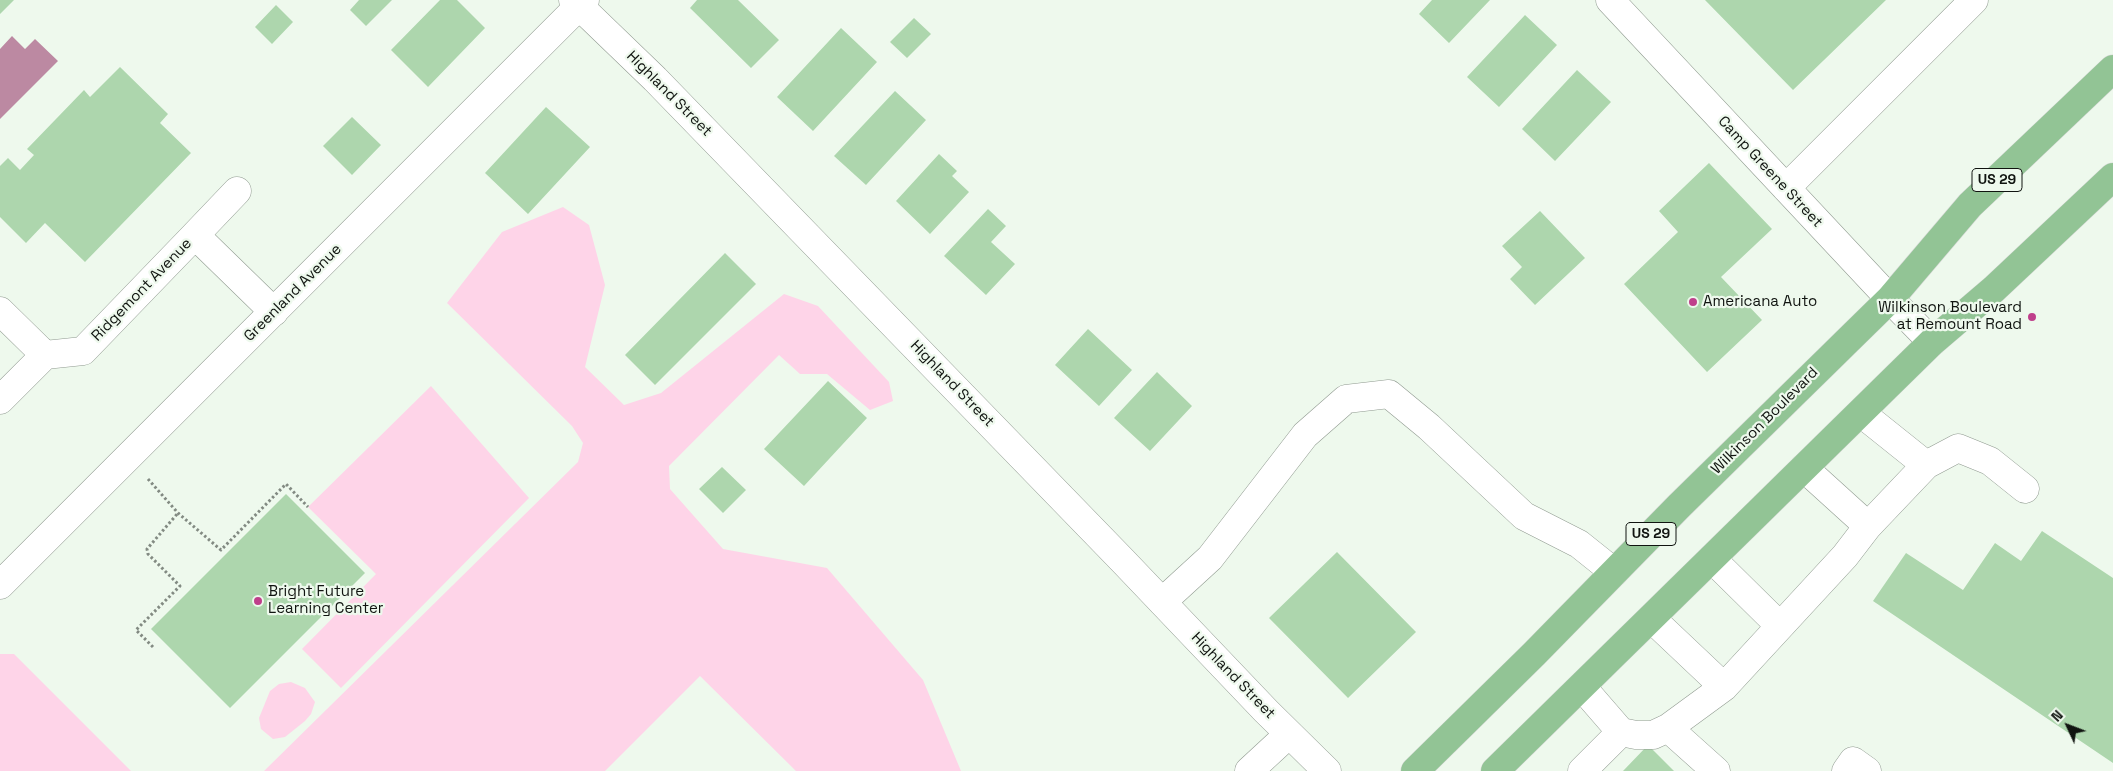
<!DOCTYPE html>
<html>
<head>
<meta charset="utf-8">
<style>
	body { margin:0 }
	#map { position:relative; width:2113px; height:771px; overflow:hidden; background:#eef9ed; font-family:"Space Grotesk",sans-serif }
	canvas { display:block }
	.north { position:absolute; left:2043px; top:701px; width:50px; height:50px; -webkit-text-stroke:4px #eef9ed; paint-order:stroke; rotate:313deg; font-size:14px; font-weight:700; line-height:20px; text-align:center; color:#101410 }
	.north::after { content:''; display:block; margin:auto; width:18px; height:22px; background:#101410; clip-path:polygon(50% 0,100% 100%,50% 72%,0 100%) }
</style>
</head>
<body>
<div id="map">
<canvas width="2113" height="771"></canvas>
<div class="north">N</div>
</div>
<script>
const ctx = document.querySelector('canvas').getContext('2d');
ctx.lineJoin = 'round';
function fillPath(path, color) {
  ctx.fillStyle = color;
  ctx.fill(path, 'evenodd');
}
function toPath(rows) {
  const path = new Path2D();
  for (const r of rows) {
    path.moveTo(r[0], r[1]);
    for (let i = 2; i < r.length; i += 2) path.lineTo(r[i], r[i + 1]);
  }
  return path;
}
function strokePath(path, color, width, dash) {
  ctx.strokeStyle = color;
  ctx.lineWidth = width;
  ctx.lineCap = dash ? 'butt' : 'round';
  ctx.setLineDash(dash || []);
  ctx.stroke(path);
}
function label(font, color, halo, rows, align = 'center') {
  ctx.font = font + ' "Space Grotesk",sans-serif';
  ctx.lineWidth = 4.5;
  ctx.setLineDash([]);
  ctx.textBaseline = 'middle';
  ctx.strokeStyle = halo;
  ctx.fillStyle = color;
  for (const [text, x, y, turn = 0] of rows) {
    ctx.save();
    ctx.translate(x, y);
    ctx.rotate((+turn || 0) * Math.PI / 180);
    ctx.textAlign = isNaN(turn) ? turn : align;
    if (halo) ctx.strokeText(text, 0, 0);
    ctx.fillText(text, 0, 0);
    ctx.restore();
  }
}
fillPath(toPath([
	[563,207,589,225,605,285,585,367,624,405,661,393,784,294,818,306,889,382,893,401,870,410,827,374,800,374,779,355,669,466,670,489,723,549,827,568,923,680,961,771,796,771,700,676,605,771,264,771,578,462,583,443,572,426,447,303,502,232],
	[431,386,529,498,341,688,302,649,376,574,308,507],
	[0,654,14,654,131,771,0,771],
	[291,682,305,688,315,702,311,714,305,721,285,737,273,739,261,729,259,718,270,691,279,684]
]), '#fed4e8');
fillPath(toPath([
	[12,36,25,49,35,39,58,61,0,119,0,49]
]), '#bc89a2');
fillPath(toPath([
	[0,0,14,0,0,14],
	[359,0,392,0,366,26,350,10],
	[440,0,457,0,485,28,428,87,391,50],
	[697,0,738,0,779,40,751,68,690,8],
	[1432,0,1490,0,1449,43,1419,14],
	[1705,0,1886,0,1793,90],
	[276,5,293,22,272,44,255,27],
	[1525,15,1557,45,1499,107,1467,77],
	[914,18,931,34,907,58,890,42],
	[841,28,877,62,813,131,777,97],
	[120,67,168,114,160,123,191,153,85,262,45,223,26,243,0,217,0,166,8,158,20,170,34,155,27,149,84,90,90,97],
	[1577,70,1611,102,1555,161,1522,129],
	[895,91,926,120,866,185,834,156],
	[546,107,590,147,528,214,485,173],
	[352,117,381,145,352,175,323,146],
	[939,154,957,171,952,176,969,192,930,234,896,201],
	[1709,163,1772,229,1721,277,1762,320,1707,372,1624,284,1678,232,1659,211],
	[988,209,1006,226,991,242,1015,264,986,295,944,256],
	[1540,211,1585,258,1535,305,1510,279,1522,267,1502,246],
	[725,253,756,284,655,385,625,355],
	[1088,329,1132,370,1099,406,1055,365],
	[1157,372,1192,406,1150,451,1114,418],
	[828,381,867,418,804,486,764,449],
	[722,467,746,490,723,513,699,489],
	[286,494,365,573,230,708,151,629],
	[2042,531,2113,578,2113,763,1873,601,1906,553,1963,590,1995,543,2021,561],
	[1337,552,1416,632,1348,698,1269,618],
	[1648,745,1674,771,1623,771]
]), '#add6ad');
const minor = toPath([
	[573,0,655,79,1123,561,1266,711,1327,771],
	[1610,0,1890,299,1932,342],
	[1786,188,1974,0],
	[195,235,237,191],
	[0,311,45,355,83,351,195,235,274,312],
	[0,400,45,355],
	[1861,413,1926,465],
	[1804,468,1868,526],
	[1712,559,1780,626],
	[0,585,585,0],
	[1162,602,1210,558,1305,435,1346,399,1389,394,1429,427,1524,516,1579,544,1614,572],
	[1652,619,1724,687],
	[1582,687,1621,732,1636,735,1653,735,1668,728,1724,687,1845,556,1868,526,1926,465,1958,448,1990,461,2025,489],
	[1668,728,1716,771],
	[1249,771,1289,734],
	[1582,771,1621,732],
	[1846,771,1853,761,1867,771]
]);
const major = toPath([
	[1415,771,1534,654,1679,506,1890,299,1970,205,2113,69],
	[1495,771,1932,342,1994,289,2113,177]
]);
strokePath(minor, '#909a90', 29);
strokePath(major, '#d9d9d9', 29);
strokePath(toPath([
	[148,479,178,513,221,550,286,484,308,507],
	[153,647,136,630,180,586,148,554,147,549,178,513]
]), '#828a82', 3, [2.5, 2.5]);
strokePath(minor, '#fff', 28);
strokePath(major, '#92c495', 28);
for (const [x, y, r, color] of [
	[1693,302,5,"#bf3f8b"],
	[2032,317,5,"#bf3f8b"],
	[258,601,5,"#bf3f8b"]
]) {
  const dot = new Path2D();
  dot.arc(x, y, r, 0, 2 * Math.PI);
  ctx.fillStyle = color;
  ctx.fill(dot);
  strokePath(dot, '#eef9ed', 2);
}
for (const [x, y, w] of [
	[1997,180,50],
	[1651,534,50]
]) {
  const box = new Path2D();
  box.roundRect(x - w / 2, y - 11.5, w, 23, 4);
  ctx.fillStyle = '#eef9ed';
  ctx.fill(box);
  strokePath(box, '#101410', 1);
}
label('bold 14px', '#101410', null, [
	["US 29",1997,180],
	["US 29",1651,534]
]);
label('15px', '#101410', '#eef9ed', [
	["Highland Street",669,94,45],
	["Camp Greene Street",1770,172,47],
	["Ridgemont Avenue",142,290,-46],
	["Greenland Avenue",293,293,-45],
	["Highland Street",952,384,46],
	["Wilkinson Boulevard",1765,421,-45],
	["Highland Street",1233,676,46]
]);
label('15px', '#101410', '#eef9ed', [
	["Americana Auto",1703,302],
	["Wilkinson Boulevard",2022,308,"right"],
	["at Remount Road",2022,325,"right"],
	["Bright Future",268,592],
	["Learning Center",268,609]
], 'left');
</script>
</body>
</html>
